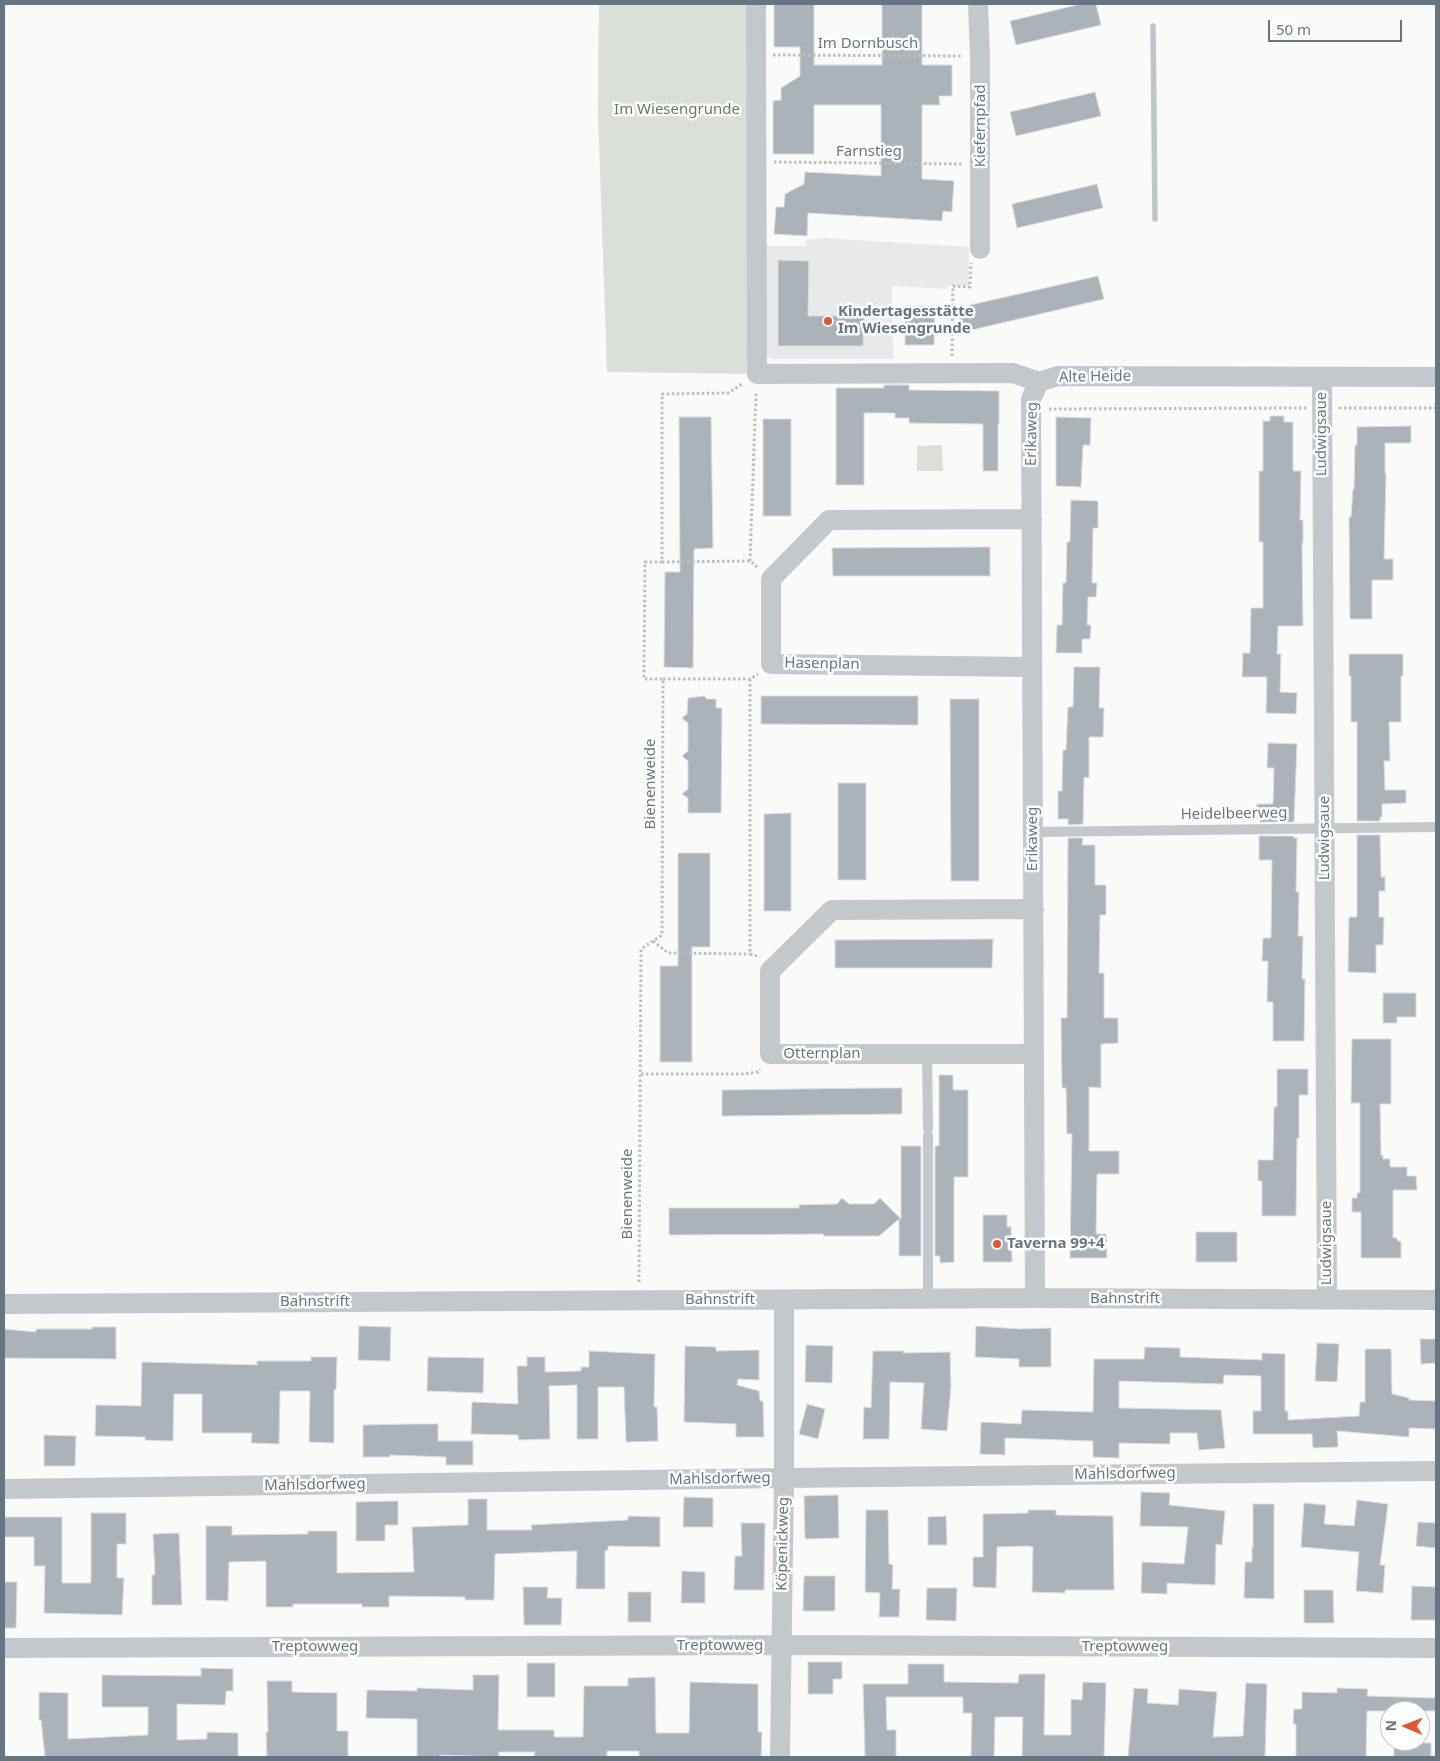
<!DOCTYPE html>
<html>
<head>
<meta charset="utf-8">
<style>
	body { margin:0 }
	#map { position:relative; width:1440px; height:1761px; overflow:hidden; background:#fafaf8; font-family:"Noto Sans",sans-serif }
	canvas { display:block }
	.frame { position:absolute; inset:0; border:5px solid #657683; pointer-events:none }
	.north { position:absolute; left:1380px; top:1701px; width:50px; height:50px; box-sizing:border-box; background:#fff; border:1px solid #c1c8cd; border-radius:50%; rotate:271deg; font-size:14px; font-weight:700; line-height:20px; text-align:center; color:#657683 }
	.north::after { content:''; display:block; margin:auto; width:18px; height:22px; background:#e4572e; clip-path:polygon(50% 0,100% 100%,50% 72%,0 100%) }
	.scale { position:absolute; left:1268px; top:20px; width:134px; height:22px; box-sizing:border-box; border:2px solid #657683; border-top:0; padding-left:6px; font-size:15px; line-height:18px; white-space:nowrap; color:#657683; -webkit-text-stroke:4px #fff; paint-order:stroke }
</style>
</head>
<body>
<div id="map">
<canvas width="1440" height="1761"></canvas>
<div class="frame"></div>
<div class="north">N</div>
<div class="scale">50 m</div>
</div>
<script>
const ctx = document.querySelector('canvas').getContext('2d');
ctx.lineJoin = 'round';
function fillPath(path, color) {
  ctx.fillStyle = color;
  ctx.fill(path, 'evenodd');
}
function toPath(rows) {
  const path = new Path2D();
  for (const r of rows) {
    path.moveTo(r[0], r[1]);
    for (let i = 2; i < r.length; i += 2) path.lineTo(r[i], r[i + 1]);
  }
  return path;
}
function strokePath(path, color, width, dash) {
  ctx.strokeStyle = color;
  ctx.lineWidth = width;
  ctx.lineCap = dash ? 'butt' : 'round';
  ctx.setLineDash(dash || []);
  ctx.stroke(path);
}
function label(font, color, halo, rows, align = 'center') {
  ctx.font = font + ' "Noto Sans",sans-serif';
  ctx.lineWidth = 5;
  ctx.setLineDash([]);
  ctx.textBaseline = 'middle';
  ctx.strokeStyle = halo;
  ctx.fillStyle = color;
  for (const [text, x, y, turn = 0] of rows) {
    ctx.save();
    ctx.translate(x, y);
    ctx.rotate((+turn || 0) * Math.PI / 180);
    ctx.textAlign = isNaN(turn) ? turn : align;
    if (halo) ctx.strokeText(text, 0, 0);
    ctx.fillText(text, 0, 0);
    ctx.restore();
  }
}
fillPath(toPath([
	[824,238,969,247,969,286,948,285,948,289,892,286,893,359,771,359,766,356,764,246,806,246,806,240]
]), '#e8e9e9');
fillPath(toPath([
	[599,4,756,4,757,374,607,372,598,112],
	[942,445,943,471,917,471,917,446]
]), '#dadfd7');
strokePath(toPath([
	[1153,26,1155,219]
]), '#bbc7cb', 5.5);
const building = toPath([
	[774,4,814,4,814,65,882,65,882,4,922,4,922,65,952,65,952,96,939,96,940,105,922,105,922,179,954,181,952,212,943,211,942,221,808,213,807,236,774,234,776,207,784,207,785,194,804,184,805,172,881,176,881,105,814,105,814,154,773,154,773,101,781,100,781,88,800,76,800,47,774,47,774,4],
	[1081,4,1096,4,1101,25,1016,45,1010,21,1081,4],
	[1095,92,1101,116,1016,136,1010,112,1095,92],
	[1097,184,1103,208,1017,228,1012,204,1097,184],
	[778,260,809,261,808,316,864,316,863,346,778,346,778,260],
	[1098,276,1104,299,963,332,957,308,1098,276],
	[905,306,935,306,934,345,905,345,905,306],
	[884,385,909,385,909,390,999,391,999,424,998,424,998,471,983,471,983,424,909,423,909,418,895,418,895,413,864,413,864,485,836,485,836,388,884,388,884,385],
	[1270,416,1284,416,1284,422,1293,422,1293,471,1301,471,1300,520,1303,520,1303,543,1302,543,1303,626,1278,626,1277,654,1281,654,1280,692,1297,693,1296,714,1266,713,1267,677,1242,677,1243,653,1250,653,1251,608,1263,608,1263,542,1259,542,1259,471,1263,471,1263,421,1270,421,1270,416],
	[679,417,711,417,713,548,694,549,693,668,664,667,665,572,680,572,679,417],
	[1056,417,1091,418,1090,445,1083,445,1081,487,1056,486,1056,417],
	[763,419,791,419,791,516,763,516,763,419],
	[1411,426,1411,443,1385,443,1385,473,1386,473,1384,559,1393,559,1393,580,1372,580,1372,619,1350,619,1349,517,1351,517,1353,489,1354,489,1355,445,1357,445,1357,427,1411,426],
	[1071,500,1098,501,1098,528,1093,528,1092,583,1097,583,1096,597,1088,597,1087,625,1091,625,1090,639,1082,639,1082,653,1056,653,1057,625,1062,625,1063,583,1066,583,1067,542,1070,542,1071,500],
	[990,547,990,576,833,576,832,548,990,547],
	[1349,654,1403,654,1403,676,1401,676,1401,722,1389,722,1390,761,1384,761,1385,790,1406,790,1406,803,1382,804,1382,817,1380,817,1380,821,1357,821,1357,722,1351,722,1351,676,1349,676,1349,654],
	[1074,667,1100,667,1099,708,1104,708,1103,737,1089,737,1089,778,1084,777,1083,824,1068,825,1068,819,1058,819,1058,791,1062,791,1063,750,1066,750,1068,707,1073,707,1074,667],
	[704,696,707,699,716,699,716,708,722,708,721,813,688,813,688,798,682,794,688,789,688,761,682,756,688,751,688,723,682,718,687,714,688,698,704,696],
	[761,696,918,696,918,725,761,724,761,696],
	[950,699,979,699,979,881,951,881,950,699],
	[1268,743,1297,744,1294,822,1260,822,1260,818,1256,818,1257,804,1273,804,1274,768,1267,768,1268,743],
	[838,783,866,783,866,880,838,880,838,783],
	[791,813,791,911,764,911,764,814,791,813],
	[1357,835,1380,835,1381,877,1385,877,1385,891,1379,891,1379,917,1384,917,1383,945,1376,945,1376,973,1348,972,1349,917,1357,917,1357,835],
	[1259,836,1294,836,1294,838,1297,838,1296,892,1299,892,1298,936,1303,936,1302,979,1305,979,1304,1041,1273,1041,1273,1002,1267,1002,1268,961,1262,961,1263,938,1271,938,1272,860,1259,860,1259,836],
	[1068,838,1083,838,1082,845,1095,845,1095,885,1106,885,1106,915,1100,915,1099,973,1104,973,1104,1018,1118,1018,1118,1043,1101,1044,1101,1088,1089,1087,1089,1151,1119,1151,1119,1174,1097,1174,1096,1234,1106,1234,1107,1258,1070,1258,1072,1134,1067,1134,1066,1088,1062,1088,1061,1018,1067,1018,1068,838],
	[678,853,710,853,710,947,692,947,692,1062,660,1062,660,966,678,966,678,853],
	[993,939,992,968,835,968,835,940,993,939],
	[1383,993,1416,993,1416,1017,1397,1017,1397,1023,1383,1023,1383,993],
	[1352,1039,1391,1039,1391,1104,1380,1104,1381,1155,1383,1155,1383,1159,1390,1159,1390,1167,1407,1167,1407,1176,1416,1176,1417,1190,1393,1190,1393,1238,1397,1238,1397,1240,1401,1242,1401,1258,1361,1258,1361,1212,1352,1212,1352,1198,1357,1198,1357,1193,1360,1193,1360,1103,1351,1103,1352,1039],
	[1277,1069,1308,1069,1308,1095,1299,1095,1299,1138,1297,1138,1296,1216,1262,1216,1262,1181,1258,1181,1258,1160,1273,1160,1274,1107,1277,1107,1277,1069],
	[939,1075,953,1075,953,1090,968,1090,968,1177,954,1177,954,1262,940,1263,940,1256,935,1256,935,1146,939,1146,939,1075],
	[877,1088,902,1088,902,1114,722,1116,722,1090,877,1088],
	[901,1146,921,1146,921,1256,899,1256,899,1219,879,1236,824,1236,823,1234,669,1235,669,1208,799,1208,799,1205,837,1204,842,1198,849,1204,874,1204,880,1198,901,1219,901,1146],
	[983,1215,1007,1215,1007,1227,1011,1227,1012,1262,983,1262,983,1215],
	[1196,1232,1237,1232,1237,1262,1196,1262,1196,1232],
	[359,1326,391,1327,390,1361,358,1360,359,1326],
	[976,1326,1019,1329,1051,1328,1051,1367,1019,1367,1019,1359,975,1357,976,1326],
	[92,1327,116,1327,116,1359,4,1358,4,1329,36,1332,36,1329,92,1329,92,1327],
	[1420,1339,1436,1339,1436,1363,1421,1364,1420,1339],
	[1317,1343,1339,1344,1337,1382,1315,1381,1317,1343],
	[806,1345,833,1346,832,1383,805,1382,806,1345],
	[685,1346,716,1347,716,1351,759,1350,759,1380,738,1379,737,1385,759,1391,760,1401,763,1401,764,1437,736,1437,736,1424,684,1422,685,1346],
	[1145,1347,1180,1348,1180,1357,1262,1360,1262,1353,1285,1354,1285,1411,1288,1411,1288,1420,1359,1416,1360,1402,1365,1402,1365,1349,1391,1349,1392,1394,1409,1398,1409,1400,1436,1401,1436,1429,1409,1428,1409,1437,1337,1431,1338,1447,1313,1448,1312,1434,1253,1434,1253,1411,1261,1411,1261,1376,1224,1375,1223,1384,1119,1381,1119,1408,1221,1410,1225,1448,1199,1450,1197,1433,1170,1433,1170,1444,1119,1443,1119,1458,1093,1457,1093,1441,1005,1438,1005,1455,980,1454,981,1422,1021,1424,1022,1410,1093,1412,1094,1359,1144,1359,1145,1347],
	[589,1351,655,1354,654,1407,657,1407,658,1441,626,1442,624,1387,598,1387,598,1439,577,1439,577,1385,549,1386,550,1439,519,1440,518,1435,471,1434,472,1402,518,1404,517,1366,527,1366,527,1357,545,1357,545,1372,581,1371,581,1367,589,1367,589,1351],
	[873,1351,904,1351,903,1353,950,1352,951,1387,947,1431,921,1429,924,1383,890,1382,889,1439,863,1439,864,1407,871,1408,873,1351],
	[311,1357,337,1357,336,1390,334,1390,334,1443,309,1442,310,1391,280,1391,279,1444,251,1443,252,1433,202,1433,202,1394,174,1394,173,1441,145,1440,145,1437,95,1436,96,1405,141,1406,142,1362,257,1365,257,1361,311,1361,311,1357],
	[428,1357,484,1358,483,1393,427,1391,428,1357],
	[807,1404,825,1409,818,1439,799,1434,807,1404],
	[411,1424,438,1424,438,1441,473,1441,473,1465,446,1465,446,1457,390,1455,390,1457,363,1457,363,1425,411,1424],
	[44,1435,76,1436,75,1466,44,1466,44,1435],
	[1141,1492,1170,1493,1169,1505,1225,1511,1222,1545,1216,1544,1215,1585,1167,1583,1167,1594,1141,1593,1142,1562,1184,1564,1188,1527,1140,1526,1141,1492],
	[838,1495,839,1538,805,1539,804,1496,838,1495],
	[684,1497,713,1498,713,1527,683,1527,684,1497],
	[468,1499,487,1499,487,1530,532,1530,531,1525,628,1520,628,1516,660,1517,660,1547,608,1546,608,1550,605,1551,605,1589,576,1589,577,1551,495,1554,494,1600,465,1600,465,1597,389,1596,389,1607,362,1607,362,1604,293,1604,293,1607,266,1607,266,1561,229,1562,228,1601,206,1600,206,1526,232,1526,232,1535,308,1534,308,1531,337,1531,337,1573,414,1572,412,1527,468,1525,468,1499],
	[1357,1500,1388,1504,1380,1565,1385,1565,1383,1593,1356,1591,1359,1552,1301,1547,1304,1503,1326,1505,1324,1524,1354,1526,1357,1500],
	[398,1501,398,1525,385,1525,385,1541,356,1541,356,1502,398,1501],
	[1253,1504,1274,1504,1274,1599,1244,1598,1245,1562,1252,1562,1252,1547,1253,1547,1253,1504],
	[866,1510,888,1510,889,1564,893,1565,892,1589,900,1589,899,1617,879,1617,880,1593,865,1592,866,1510],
	[1028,1510,1056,1510,1056,1515,1113,1516,1114,1590,1065,1590,1065,1593,1032,1592,1033,1547,1028,1546,997,1547,996,1588,973,1587,973,1557,983,1557,983,1514,1028,1513,1028,1510],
	[91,1513,126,1513,126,1544,117,1544,117,1578,124,1578,122,1615,44,1613,45,1566,34,1566,34,1537,4,1537,4,1517,62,1517,62,1583,91,1583,91,1513],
	[946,1516,947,1545,928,1545,928,1517,946,1516],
	[1418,1522,1436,1523,1436,1548,1416,1546,1418,1522],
	[741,1523,765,1523,764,1590,734,1590,735,1556,742,1556,741,1523],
	[179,1533,182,1605,152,1605,152,1575,155,1575,153,1534,179,1533],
	[682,1571,705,1572,705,1603,681,1603,682,1571],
	[804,1576,835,1576,835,1611,803,1611,804,1576],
	[4,1582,17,1582,16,1628,4,1628,4,1582],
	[1412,1586,1436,1587,1436,1620,1411,1620,1412,1586],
	[523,1587,548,1587,547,1598,562,1598,561,1625,524,1625,523,1587],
	[927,1588,957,1588,956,1621,926,1620,927,1588],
	[1304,1590,1333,1590,1334,1623,1304,1623,1304,1590],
	[628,1592,651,1592,651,1622,628,1622,628,1592],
	[808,1662,842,1662,842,1679,833,1679,833,1694,808,1694,808,1662],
	[527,1663,555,1663,555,1697,527,1697,527,1663],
	[908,1664,944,1664,944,1682,1018,1683,1019,1674,1045,1674,1044,1735,1071,1735,1071,1699,1082,1700,1083,1682,1106,1683,1104,1757,1022,1757,1023,1717,995,1717,994,1757,971,1757,972,1713,963,1713,963,1697,886,1697,887,1730,896,1730,896,1757,865,1757,863,1684,908,1684,908,1664],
	[201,1668,233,1669,233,1691,226,1691,225,1705,177,1704,177,1740,207,1739,207,1732,238,1733,238,1757,45,1757,41,1720,39,1720,39,1692,68,1693,68,1739,148,1735,148,1707,102,1707,102,1675,201,1676,201,1668],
	[473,1675,499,1675,498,1730,554,1730,554,1737,583,1737,584,1686,628,1686,628,1678,655,1677,656,1733,689,1733,690,1682,758,1684,758,1732,762,1732,761,1757,639,1757,639,1751,607,1751,607,1757,534,1757,535,1752,499,1752,499,1757,440,1755,440,1757,417,1757,417,1719,366,1718,367,1690,417,1691,417,1688,473,1690,473,1675],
	[267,1681,292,1681,292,1692,337,1693,337,1731,348,1731,348,1757,267,1757,266,1732,268,1732,267,1681],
	[1246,1683,1267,1684,1265,1757,1128,1757,1134,1688,1148,1689,1147,1703,1178,1705,1179,1689,1217,1692,1213,1737,1243,1736,1246,1683],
	[1337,1688,1368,1689,1367,1696,1436,1698,1436,1711,1367,1711,1366,1757,1296,1757,1296,1724,1293,1724,1294,1709,1302,1709,1302,1692,1337,1693,1337,1688],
	[1394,1743,1431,1743,1431,1757,1394,1757,1394,1743]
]);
fillPath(building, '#aab3b9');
strokePath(building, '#dcdcda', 1);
strokePath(toPath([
	[773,55,962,56],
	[774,162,963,164],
	[952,356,953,286,970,287,971,263],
	[1339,408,1436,408],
	[1049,409,1306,408],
	[750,561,756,392],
	[662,562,750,561,757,567],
	[663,679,750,679,758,674],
	[750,679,750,954,760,957],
	[653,941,668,953,750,954],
	[641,1074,745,1074,758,1072,760,1069],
	[639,1282,641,949,662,935,663,679,644,679,645,562,662,562,662,394,728,393,742,384]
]), '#bbbfc2', 3, [2.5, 2.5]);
strokePath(toPath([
	[1033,832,1436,827],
	[927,1054,928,1129],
	[928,1136,928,1299]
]), '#c3c8cc', 10);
strokePath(toPath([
	[756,4,757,374,1013,373,1039,382,1058,376,1436,377],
	[978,4,980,56,980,249],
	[1322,377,1327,1300],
	[1032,519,829,520,771,579,771,664,1032,667],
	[1034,909,832,910,770,971,770,1054,1034,1054],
	[1035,1298,1031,399,1039,382],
	[4,1304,1035,1298,1436,1300],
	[4,1489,784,1478,1436,1471],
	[4,1648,782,1645,1436,1648],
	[780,1757,784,1478,784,1300]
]), '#c3c8cc', 20);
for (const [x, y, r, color] of [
	[828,321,5,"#e4572e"],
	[997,1244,5,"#e4572e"]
]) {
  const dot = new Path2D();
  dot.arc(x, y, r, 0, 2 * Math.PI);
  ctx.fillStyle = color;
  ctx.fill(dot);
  strokePath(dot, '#fff', 2);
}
label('15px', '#657683', '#fff', [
	["Im Dornbusch",868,44],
	["Kiefernpfad",981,126,-90],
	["Farnstieg",869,152],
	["Alte Heide",1095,377,-1],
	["Erikaweg",1032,434,-89],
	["Ludwigsaue",1322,434,-90],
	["Hasenplan",822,664,1],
	["Bienenweide",651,784,-90],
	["Heidelbeerweg",1234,814,-1],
	["Ludwigsaue",1325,838,-90],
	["Erikaweg",1033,839,-90],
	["Otternplan",822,1054],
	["Bienenweide",628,1194,-90],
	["Ludwigsaue",1327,1243,-90],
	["Bahnstrift",1125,1299],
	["Bahnstrift",720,1300],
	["Bahnstrift",315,1302],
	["Mahlsdorfweg",1125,1474,-1],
	["Mahlsdorfweg",720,1479,-1],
	["Mahlsdorfweg",315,1485,-1],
	["Köpenickweg",783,1544,-89],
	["Treptowweg",720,1646],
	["Treptowweg",315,1647],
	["Treptowweg",1125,1647]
]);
label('15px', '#687a64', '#fff', [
	["Im Wiesengrunde",677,110]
]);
label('bold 15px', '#657683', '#fff', [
	["Kindertagesstätte",838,312],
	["Im Wiesengrunde",838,329],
	["Taverna 99+4",1007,1244]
], 'left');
</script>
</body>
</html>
